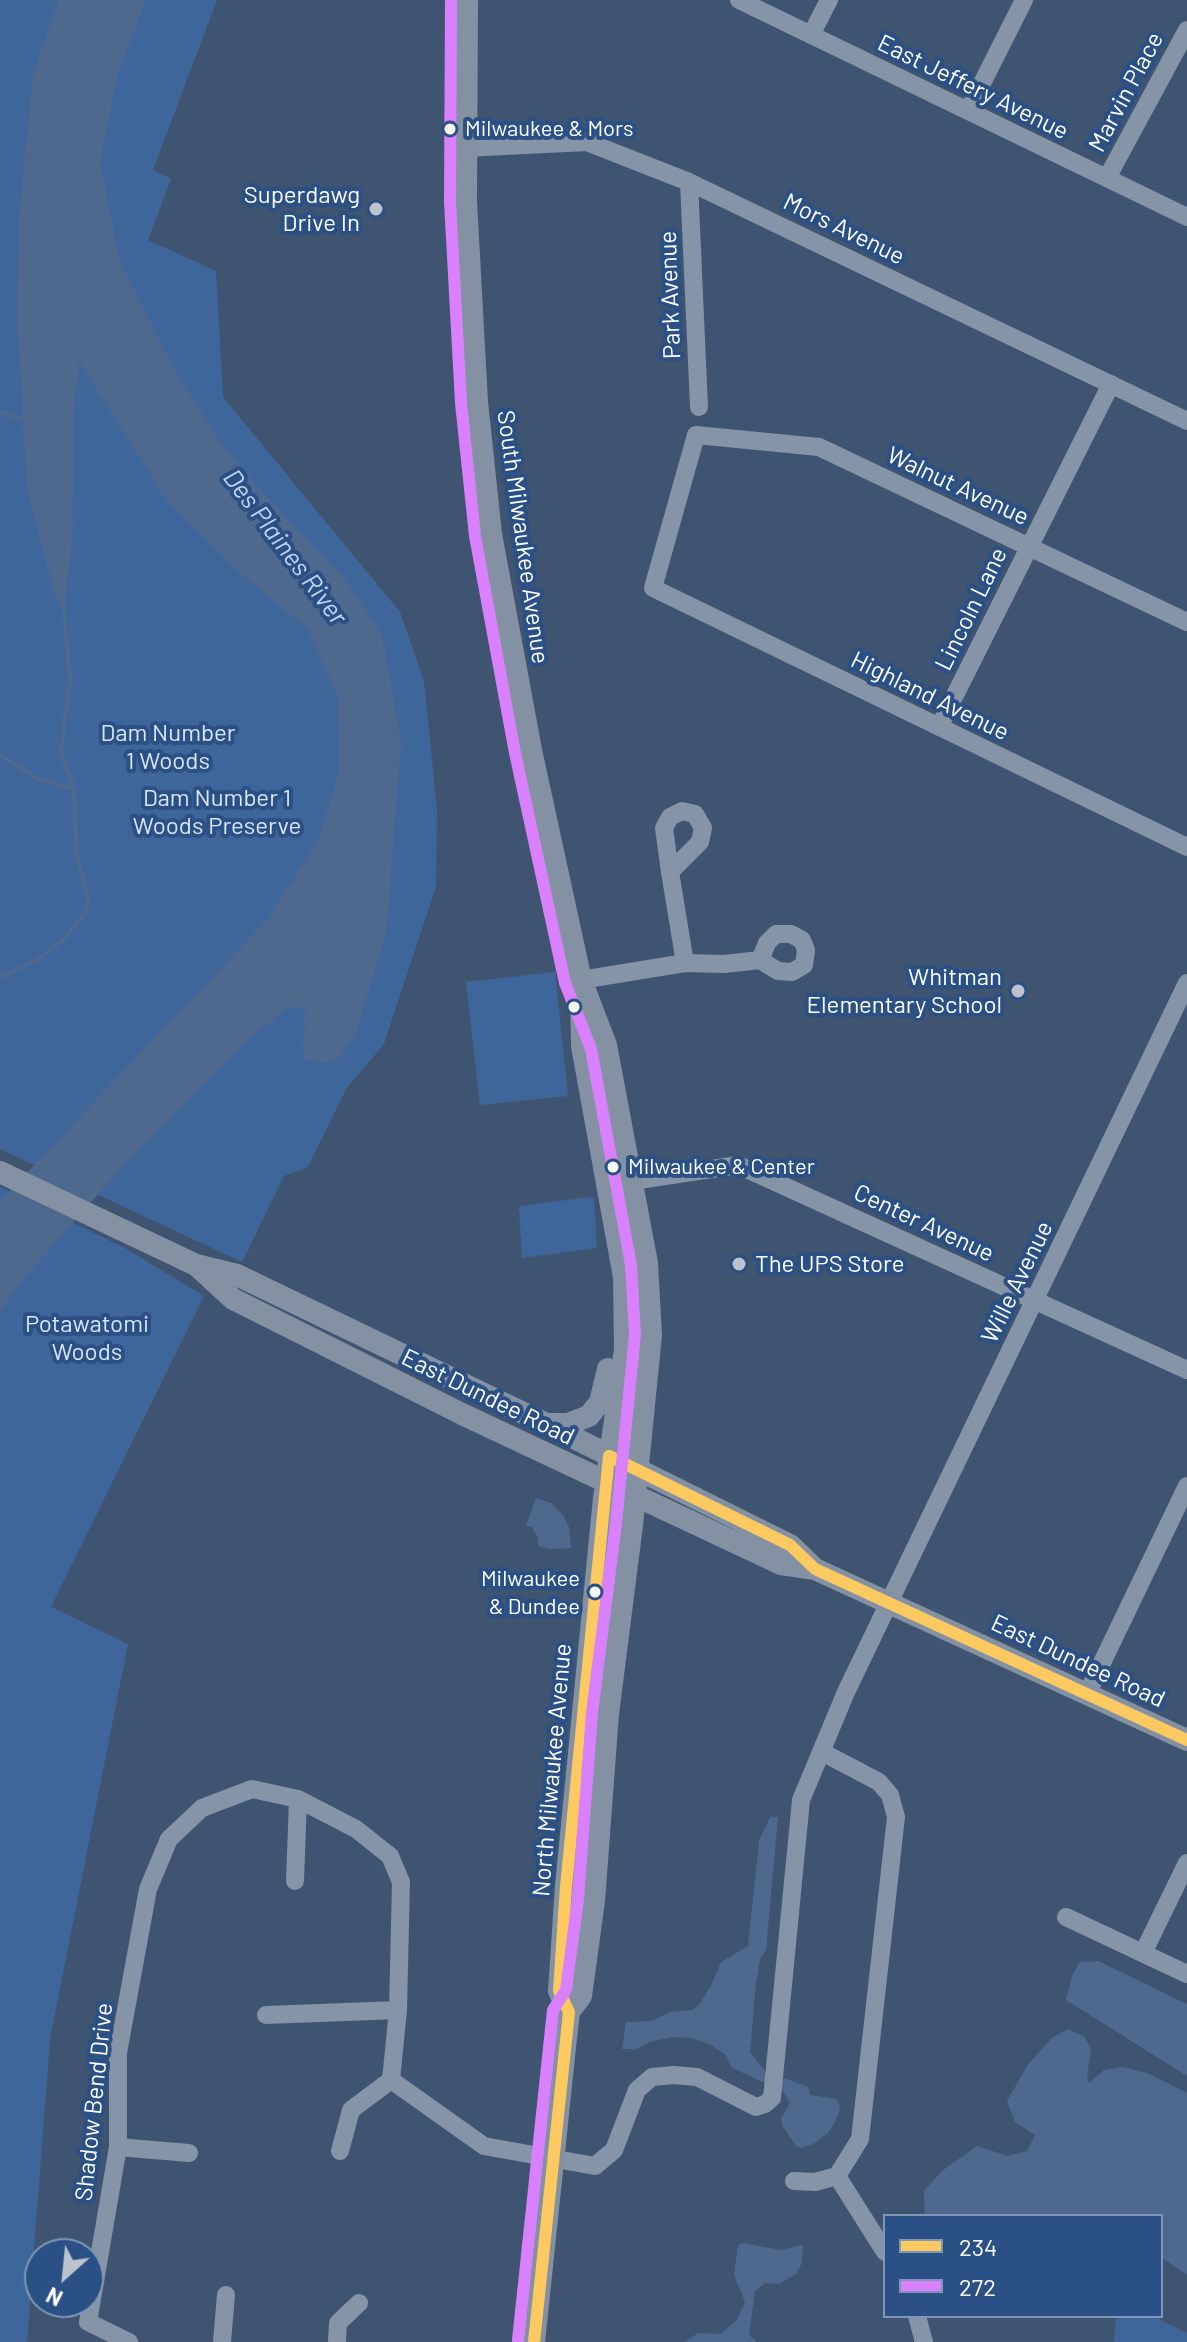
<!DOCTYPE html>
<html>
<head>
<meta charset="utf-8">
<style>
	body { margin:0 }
	#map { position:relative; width:1187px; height:2342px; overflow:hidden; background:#3f5470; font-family:Barlow,sans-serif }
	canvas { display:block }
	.legend { position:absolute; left:883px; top:2214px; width:280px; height:104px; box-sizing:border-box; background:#2a5085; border:2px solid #7f96b6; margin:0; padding:10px 14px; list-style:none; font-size:24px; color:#fff }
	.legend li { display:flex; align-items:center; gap:16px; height:40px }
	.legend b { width:40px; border:2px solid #7f96b6 }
	.north { position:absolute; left:24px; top:2238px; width:80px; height:80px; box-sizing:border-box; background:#2a5085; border:2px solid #7f96b6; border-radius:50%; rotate:207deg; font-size:22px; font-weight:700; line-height:32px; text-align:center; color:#fff }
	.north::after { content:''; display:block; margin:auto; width:28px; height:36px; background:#bcc3cd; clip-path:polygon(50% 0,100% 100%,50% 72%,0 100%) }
</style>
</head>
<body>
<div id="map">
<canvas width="1187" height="2342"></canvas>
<ul class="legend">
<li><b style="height:10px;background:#fdc960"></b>234</li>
<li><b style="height:10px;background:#d880ff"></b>272</li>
</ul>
<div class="north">N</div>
</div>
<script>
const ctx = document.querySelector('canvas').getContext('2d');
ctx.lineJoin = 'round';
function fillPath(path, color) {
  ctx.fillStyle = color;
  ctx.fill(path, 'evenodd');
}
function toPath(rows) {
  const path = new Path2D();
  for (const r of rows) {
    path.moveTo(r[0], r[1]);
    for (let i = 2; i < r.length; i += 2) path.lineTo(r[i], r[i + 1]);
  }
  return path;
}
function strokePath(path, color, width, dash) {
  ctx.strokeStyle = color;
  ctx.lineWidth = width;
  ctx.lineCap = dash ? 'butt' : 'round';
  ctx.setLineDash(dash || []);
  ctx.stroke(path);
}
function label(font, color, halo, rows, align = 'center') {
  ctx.font = font + ' Barlow,sans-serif';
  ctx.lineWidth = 8;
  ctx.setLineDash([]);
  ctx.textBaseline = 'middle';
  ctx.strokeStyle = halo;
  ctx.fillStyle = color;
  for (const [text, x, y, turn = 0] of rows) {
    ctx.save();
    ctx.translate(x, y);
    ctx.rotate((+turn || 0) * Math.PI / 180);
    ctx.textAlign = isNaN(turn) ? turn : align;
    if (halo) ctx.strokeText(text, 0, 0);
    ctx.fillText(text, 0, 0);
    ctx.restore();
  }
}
fillPath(toPath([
	[0,0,217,0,153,170,171,179,148,240,216,271,223,397,400,612,424,681,437,810,436,887,384,1044,346,1089,308,1167,284,1176,242,1262,0,1149],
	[555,972,568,1096,480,1105,466,982],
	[0,1187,125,1248,204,1296,51,1607,128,1644,50,2039,27,2342,0,2342],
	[590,1197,594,1198,597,1248,522,1258,519,1206],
	[1116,2316,1153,2316,1187,2333,1187,2342,1114,2342]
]), '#3f669a');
fillPath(toPath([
	[59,0,146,0,118,73,100,162,120,263,167,357,217,438,269,500,345,579,382,634,401,742,387,931,356,1032,339,1058,328,1063,303,1059,305,1007,287,1008,249,1039,124,1165,25,1277,0,1311,0,1201,267,920,318,841,339,772,338,696,307,628,241,574,168,502,80,363,75,394,72,546,64,610,54,592,27,486,17,321,19,213,33,74],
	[536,1498,551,1503,563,1515,569,1527,571,1548,550,1549,538,1546,538,1538,532,1527,526,1526],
	[770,1817,778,1817,766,1950,760,1959,756,1983,750,2052,765,2071,808,2087,810,2095,836,2099,839,2104,840,2110,834,2124,828,2133,815,2143,802,2148,796,2146,782,2125,781,2119,790,2103,783,2091,732,2068,725,2054,709,2044,691,2038,672,2037,649,2042,637,2049,622,2049,626,2022,652,2021,670,2012,692,2010,698,2006,711,1986,721,1962,748,1946,759,1841],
	[1098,1961,1187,2004,1187,2076,1066,2000,1072,1976,1080,1962],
	[1068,2029,1084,2036,1091,2049,1087,2076,1089,2083,1104,2070,1123,2067,1147,2073,1187,2093,1187,2275,1161,2257,1161,2216,925,2216,924,2191,942,2171,977,2146,1008,2156,1027,2151,1035,2135,1015,2122,1007,2101,1029,2063,1053,2037],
	[743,2243,781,2250,803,2245,802,2263,796,2274,779,2284,765,2283,755,2291,749,2335,757,2342,685,2342,698,2333,721,2334,737,2320,745,2302,734,2275,738,2245]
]), '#4f698e');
strokePath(toPath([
	[0,412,27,420],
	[0,755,38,779,74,789],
	[0,977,37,960,62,941,86,912,88,898,76,850,74,789,61,752,70,681,64,607]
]), '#4f698e', 4);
strokePath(toPath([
	[739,0,1187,217],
	[811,35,829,0],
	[968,111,1024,0],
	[464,148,587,142,689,182,1187,421],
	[1107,178,1187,30],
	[689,182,699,407],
	[1187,622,819,447,696,435,653,588,1187,847],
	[939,727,1111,384],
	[670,872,700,842,703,828,695,814,682,811,670,817,664,828,670,872,685,963],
	[776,934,791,934,802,940,806,950,804,965,792,972,778,971,760,960,767,943,776,934],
	[581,980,685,963,724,964,760,960],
	[632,1181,738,1165,1187,1370],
	[1087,1694,1187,1486],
	[295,1881,298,1799],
	[1066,1917,1187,1974],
	[1143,1953,1187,1863],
	[266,2015,398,2010],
	[118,2147,189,2153],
	[340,2151,351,2110,391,2080],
	[837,2176,885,2252],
	[794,2181,815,2182,837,2176,860,2139,896,1817,890,1795,879,1782,822,1752],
	[917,2316,924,2342],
	[129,2342,88,2322,118,2147,118,2053,148,1889,169,1839,202,1808,252,1789,298,1799,356,1829,390,1856,401,1882,398,2010,391,2080,484,2146,595,2166,614,2150,637,2090,652,2077,673,2075,697,2077,756,2107,765,2104,772,2098,801,1800,846,1692,1187,983],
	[222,2342,226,2295],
	[337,2342,338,2323,359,2303]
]), '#8594a6', 18);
strokePath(toPath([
	[467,0,466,201,477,402,491,534,531,750,581,980,606,1045,647,1263,651,1335,632,1525,608,1714,594,1901,581,1996,569,2012,566,2038,534,2342],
	[0,1172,196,1265,237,1275,546,1424,790,1545,815,1569],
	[196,1265,233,1299,462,1414,781,1564,815,1569,1187,1740],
	[546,1424,568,1424,589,1416,600,1402,608,1369],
	[569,2012,559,1991,566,1886,604,1498,625,1349,624,1277,582,1046,581,997]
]), '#8491a3', 22);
strokePath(toPath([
	[609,1456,790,1545,815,1569,1187,1740],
	[534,2342,569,2012,559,1991,566,1886,609,1456]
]), '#fdc960', 12);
strokePath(toPath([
	[451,0,450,202,461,403,475,536,515,753,565,983,591,1049,631,1265,635,1335,616,1523,592,1713,578,1899,566,1990,553,2010,518,2340]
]), '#d880ff', 12);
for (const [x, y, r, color] of [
	[450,129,7,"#fff"],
	[376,209,8,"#bcc3cd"],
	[1018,991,8,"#bcc3cd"],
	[574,1007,7,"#fff"],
	[613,1167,7,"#fff"],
	[739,1264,8,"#bcc3cd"],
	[595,1592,7,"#fff"]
]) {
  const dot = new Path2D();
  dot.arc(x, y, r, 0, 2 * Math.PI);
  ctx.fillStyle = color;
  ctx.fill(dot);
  strokePath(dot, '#2a5085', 3);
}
label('22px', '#fff', '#2a5085', [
	["Milwaukee & Mors",465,129],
	["Milwaukee & Center",628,1167],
	["Milwaukee",580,1579,"right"],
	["& Dundee",580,1607,"right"]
], 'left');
label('24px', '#fff', '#2a5085', [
	["East Jeffery Avenue",973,87,26],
	["Marvin Place",1126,92,-62],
	["Mors Avenue",844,229,26],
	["Park Avenue",670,295,-92],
	["Walnut Avenue",958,486,25],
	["South Milwaukee Avenue",523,537,82],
	["Lincoln Lane",971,609,-64],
	["Highland Avenue",930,696,26],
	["Center Avenue",924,1223,25],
	["Wille Avenue",1017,1282,-64],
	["East Dundee Road",488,1397,26],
	["East Dundee Road",1078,1661,25],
	["North Milwaukee Avenue",552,1770,-85],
	["Shadow Bend Drive",94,2102,-84]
]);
label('24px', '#fff', '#2a5085', [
	["Superdawg",360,195],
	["Drive In",360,223],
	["Whitman",1002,977],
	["Elementary School",1002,1005],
	["The UPS Store",755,1264,"left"]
], 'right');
label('24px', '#d8e5f6', '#2a5085', [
	["Dam Number",168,733],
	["1 Woods",168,761],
	["Dam Number 1",217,798],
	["Woods Preserve",217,826],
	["Potawatomi",87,1324],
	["Woods",87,1352]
]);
label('italic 26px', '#c0d4ef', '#2a5085', [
	["Des Plaines River",285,547,53]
]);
</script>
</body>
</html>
